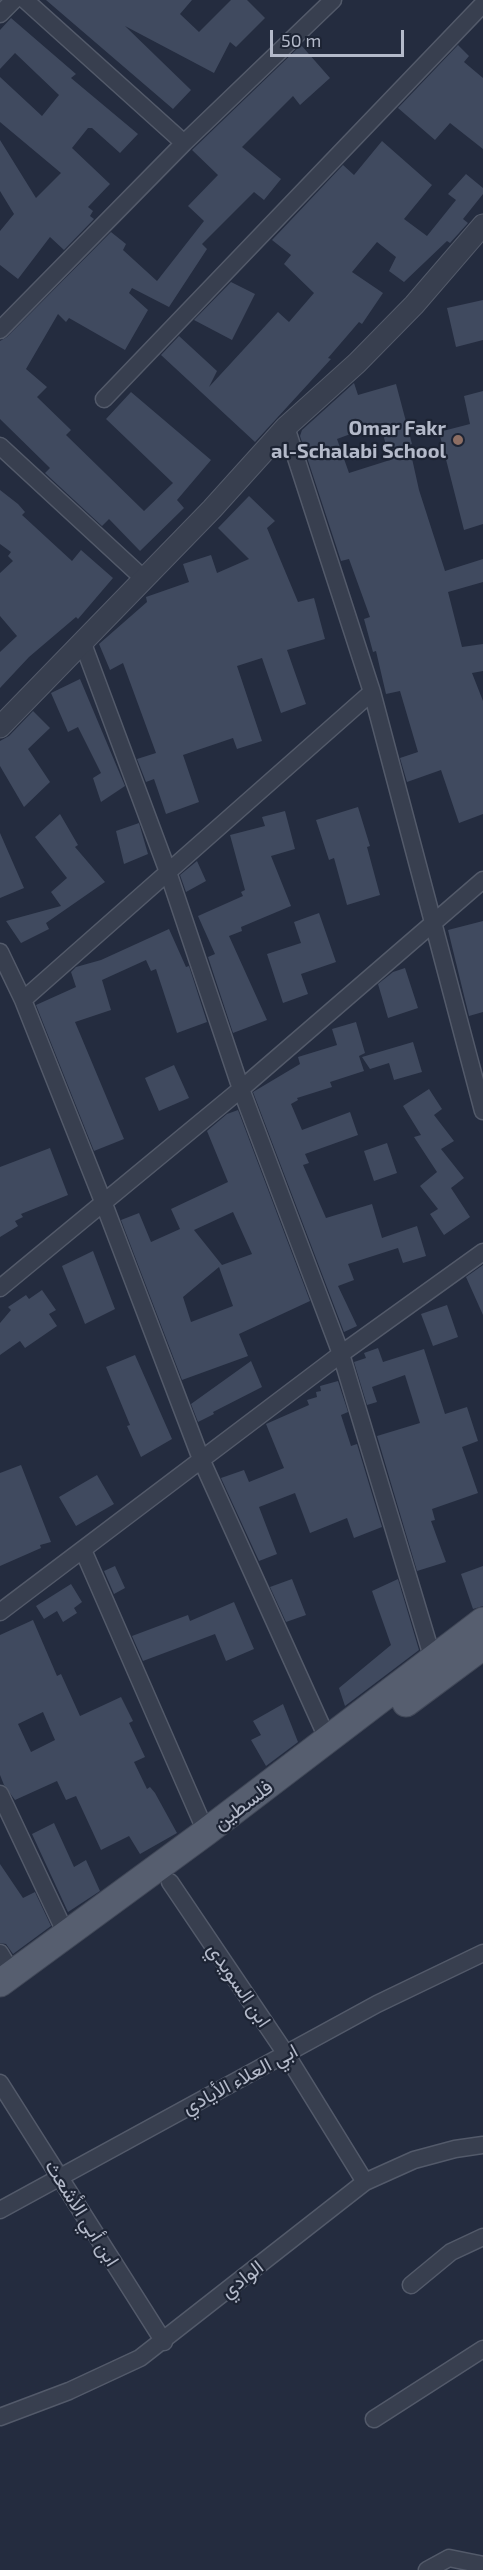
<!DOCTYPE html>
<html>
<head>
<meta charset="utf-8">
<style>
	body { margin:0 }
	#map { position:relative; width:483px; height:2570px; overflow:hidden; background:#242c3f; font-family:"Exo 2",sans-serif }
	canvas { display:block }
	.scale { position:absolute; left:270px; top:30px; width:134px; height:27px; box-sizing:border-box; border:3px solid #b4baca; border-top:0; padding-left:8px; font-size:18px; line-height:21px; white-space:nowrap; color:#b4baca; -webkit-text-stroke:4px #1d2434; paint-order:stroke }
</style>
</head>
<body>
<div id="map">
<canvas width="483" height="2570"></canvas>
<div class="scale">50 m</div>
</div>
<script>
const ctx = document.querySelector('canvas').getContext('2d');
ctx.lineJoin = 'round';
function fillPath(path, color) {
  ctx.fillStyle = color;
  ctx.fill(path, 'evenodd');
}
function toPath(rows) {
  const path = new Path2D();
  for (const r of rows) {
    path.moveTo(r[0], r[1]);
    for (let i = 2; i < r.length; i += 2) path.lineTo(r[i], r[i + 1]);
  }
  return path;
}
function strokePath(path, color, width, dash) {
  ctx.strokeStyle = color;
  ctx.lineWidth = width;
  ctx.lineCap = dash ? 'butt' : 'round';
  ctx.setLineDash(dash || []);
  ctx.stroke(path);
}
function label(font, color, halo, rows, align = 'center') {
  ctx.font = font + ' "Exo 2",Vazirmatn,sans-serif';
  ctx.lineWidth = 4.5;
  ctx.setLineDash([]);
  ctx.textBaseline = 'middle';
  ctx.strokeStyle = halo;
  ctx.fillStyle = color;
  for (const [text, x, y, turn = 0] of rows) {
    ctx.save();
    ctx.translate(x, y);
    ctx.rotate((+turn || 0) * Math.PI / 180);
    ctx.textAlign = isNaN(turn) ? turn : align;
    if (halo) ctx.strokeText(text, 0, 0);
    ctx.fillText(text, 0, 0);
    ctx.restore();
  }
}
fillPath(toPath([
	[46,0,192,0,180,14,199,32,231,0,247,0,265,18,236,47,230,42,214,73,125,26,191,90,173,109],
	[11,18,76,74,71,78,138,134,120,153,92,128,88,128,72,148,110,184,88,207,93,211,90,216,94,219,64,250,50,237,18,279,0,265,0,231,14,214,0,191,0,140,36,198,61,173,0,122,0,77,42,116,59,95,15,53,0,69,0,30],
	[301,45,330,78,300,105,293,96,242,147,281,179,264,200,254,192,202,244,207,249,169,307,132,288,129,293,148,310,125,350,69,318,66,322,58,314,26,369,47,387,37,397,71,430,66,435,144,511,173,483,106,419,131,392,211,460,177,500,184,508,140,551,109,519,102,526,45,473,50,468,0,419,0,341,7,337,111,232,126,244,123,250,157,281,204,221,188,206,218,175,192,150],
	[458,45,469,56,464,62,483,78,483,149,450,123,435,140,398,108],
	[382,141,432,185,404,219,427,236,456,200,448,194,466,174,483,188,483,194,463,219,468,223,450,243,447,241,404,282,389,271,396,257,377,242,352,272,383,293,362,324,359,322,328,358,331,359,255,442,161,355,179,336,217,371,209,387,278,312,289,322,314,293,284,264,291,255,272,240,343,165,354,175],
	[231,282,255,294,232,340,194,320],
	[483,300,483,340,456,347,447,308],
	[354,383,358,395,396,384,412,444,409,445,419,490,445,571,483,559,483,582,448,592,462,647,483,644,483,671,472,673,483,701,483,814,459,823,441,770,407,782,400,758,418,752,400,691,386,694,376,651,373,652,364,619,370,617,349,559,341,561,300,436,302,430],
	[380,423,390,460,349,473,337,439],
	[483,391,483,524,464,530,439,432,470,424,464,396],
	[0,490,18,504,25,512,22,515,72,561,81,550,113,578,78,619,76,617,29,657,0,688,0,652,17,636,0,616,0,573,13,561,8,556,11,552,0,544],
	[249,496,275,521,267,528,298,602,314,598,325,639,287,650,306,704,281,713,262,658,237,666,262,741,237,749,233,738,183,755,199,802,166,814,154,779,146,782,137,759,156,753,123,663,110,670,99,644,147,602,146,597,189,582,183,564,211,555,217,573,249,559,218,528],
	[80,679,125,786,101,802,93,778,101,773,78,727,68,732,51,693],
	[33,711,50,728,28,749,50,782,24,807,0,766,0,741,9,736],
	[358,807,370,846,367,847,380,895,347,905,334,858,329,860,316,820],
	[285,811,295,849,271,856,291,906,241,927,242,931,229,936,267,1020,233,1033,208,957,215,954,198,916,243,896,241,892,245,890,230,835,265,826,262,817],
	[60,814,78,845,75,847,105,882,46,923,49,929,21,943,6,921,61,906,51,892,67,878,35,837],
	[139,823,148,854,124,864,116,831],
	[0,833,24,888,0,898],
	[197,861,206,881,186,892,180,875],
	[319,913,336,962,301,974,308,994,283,1003,267,954,301,943,294,922],
	[483,921,483,1012,469,1016,448,930],
	[169,929,186,967,189,966,207,1022,177,1033,156,969,151,971,146,960,102,980,111,1010,75,1022,124,1139,94,1151,36,1005,76,987,71,972,76,967,101,960],
	[405,968,418,1008,388,1018,378,984,393,972],
	[356,1022,365,1053,359,1056,364,1071,330,1082,332,1087,297,1098,298,1100,291,1104,302,1130,350,1112,358,1135,305,1154,309,1163,303,1165,326,1218,372,1204,382,1238,417,1226,426,1256,403,1263,398,1248,348,1264,354,1280,338,1286,357,1326,344,1332,253,1092,300,1064,298,1057,337,1045,332,1029],
	[413,1042,422,1072,394,1080,389,1063,370,1069,362,1057],
	[174,1065,189,1098,159,1111,145,1078],
	[429,1089,442,1109,434,1115,454,1141,441,1149,464,1178,451,1188,470,1217,444,1235,430,1214,438,1209,420,1186,437,1172,414,1137,421,1135,403,1106],
	[238,1110,310,1301,239,1334,248,1356,182,1380,121,1220,139,1213,151,1242,180,1229,171,1209,228,1182,207,1131,227,1114],
	[233,1212,252,1254,222,1265,194,1230],
	[219,1267,233,1306,191,1322,183,1297],
	[387,1143,397,1173,374,1181,364,1151],
	[50,1148,68,1195,21,1214,23,1217,15,1221,18,1226,0,1237,0,1167],
	[93,1251,115,1309,85,1324,62,1266],
	[483,1265,483,1315,466,1277],
	[42,1290,56,1310,49,1314,57,1326,25,1348,20,1341,0,1355,0,1323,11,1310,8,1307,26,1295,29,1299],
	[447,1305,458,1337,433,1346,421,1314],
	[378,1348,383,1362,424,1349,445,1414,467,1407,478,1441,462,1447,478,1493,432,1509,435,1520,431,1521,446,1562,417,1571,377,1436,420,1423,405,1375,372,1387,377,1402,367,1405,354,1362,366,1358,364,1353],
	[135,1355,172,1439,141,1457,127,1426,130,1425,106,1367],
	[251,1361,262,1387,213,1412,214,1414,198,1422,191,1404],
	[338,1381,348,1412,341,1415,351,1446,357,1444,382,1527,354,1538,347,1518,310,1533,295,1493,259,1507,277,1554,259,1561,221,1478,244,1470,249,1482,284,1468,266,1424,309,1405,307,1400,317,1397,316,1392,321,1391,320,1386],
	[21,1465,51,1542,40,1545,41,1548,0,1566,0,1473],
	[97,1475,114,1504,76,1526,59,1497],
	[115,1566,125,1588,114,1594,104,1571],
	[483,1566,483,1606,473,1609,461,1574],
	[292,1579,306,1615,286,1622,270,1587],
	[398,1579,419,1650,345,1706,339,1688,391,1645,372,1591],
	[71,1584,82,1602,74,1608,77,1613,63,1622,57,1611,44,1619,36,1606],
	[234,1602,254,1649,226,1661,215,1634,143,1661,132,1636,188,1615,190,1621],
	[33,1620,57,1676,61,1674,80,1716,121,1697,133,1721,129,1723,145,1757,134,1762,147,1789,150,1787,155,1793,177,1833,140,1854,129,1836,101,1850,76,1796,66,1800,57,1781,15,1800,4,1785,0,1775,0,1635],
	[43,1712,55,1740,31,1752,18,1724],
	[283,1704,298,1742,266,1766,251,1740,261,1735,253,1721],
	[54,1823,74,1867,86,1860,100,1891,68,1912,32,1834],
	[0,1864,23,1898,35,1892,51,1926,13,1954,6,1944,0,1943]
]), '#404a5f');
const minor = toPath([
	[25,0,184,143],
	[0,14,14,0],
	[0,330,184,143,333,0],
	[104,399,483,4],
	[286,427,372,692,483,1111],
	[0,446,143,578],
	[82,641,168,872,241,1089,341,1354,435,1666],
	[0,952,23,1000,104,1204,201,1459,328,1740],
	[23,1000,372,692],
	[0,1288,241,1089,483,880],
	[83,1550,206,1832],
	[0,1612,341,1354,483,1252],
	[0,1794,67,1936],
	[170,1882,286,2054,365,2182],
	[0,1953,13,1975],
	[0,2083,164,2342],
	[0,2210,377,2004,483,1953],
	[411,2285,451,2252,483,2237],
	[0,2417,69,2391,140,2358,365,2182,414,2160,455,2149,483,2145],
	[374,2419,483,2349],
	[427,2570,449,2558,483,2565]
]);
const tertiary = toPath([
	[0,727,212,509,286,427,357,363,414,305,483,225]
]);
const primary = toPath([
	[406,1703,483,1646],
	[0,1983,206,1832,483,1621]
]);
strokePath(minor, '#535a6a', 19);
strokePath(tertiary, '#535a6a', 23);
strokePath(primary, '#414858', 29);
strokePath(minor, '#383f4f', 16);
strokePath(tertiary, '#383f4f', 21);
strokePath(primary, '#565e6f', 27);
for (const [x, y, r, color] of [
	[458,440,6,"#8d6e63"]
]) {
  const dot = new Path2D();
  dot.arc(x, y, r, 0, 2 * Math.PI);
  ctx.fillStyle = color;
  ctx.fill(dot);
  strokePath(dot, '#1d2434', 2);
}
label('bold 20px', '#b4baca', '#1d2434', [
	["Omar Fakr",446,428],
	["al-Schalabi School",446,451]
], 'right');
label('20px', '#b4baca', '#1d2434', [
	["فلسطين",243,1805,-37],
	["ابن السويدي",239,1985,56],
	["ابي العلاء الأيادي",240,2079,-28],
	["ابن أبي الأشعث",82,2213,58],
	["الوادي",242,2279,-38]
]);
</script>
</body>
</html>
